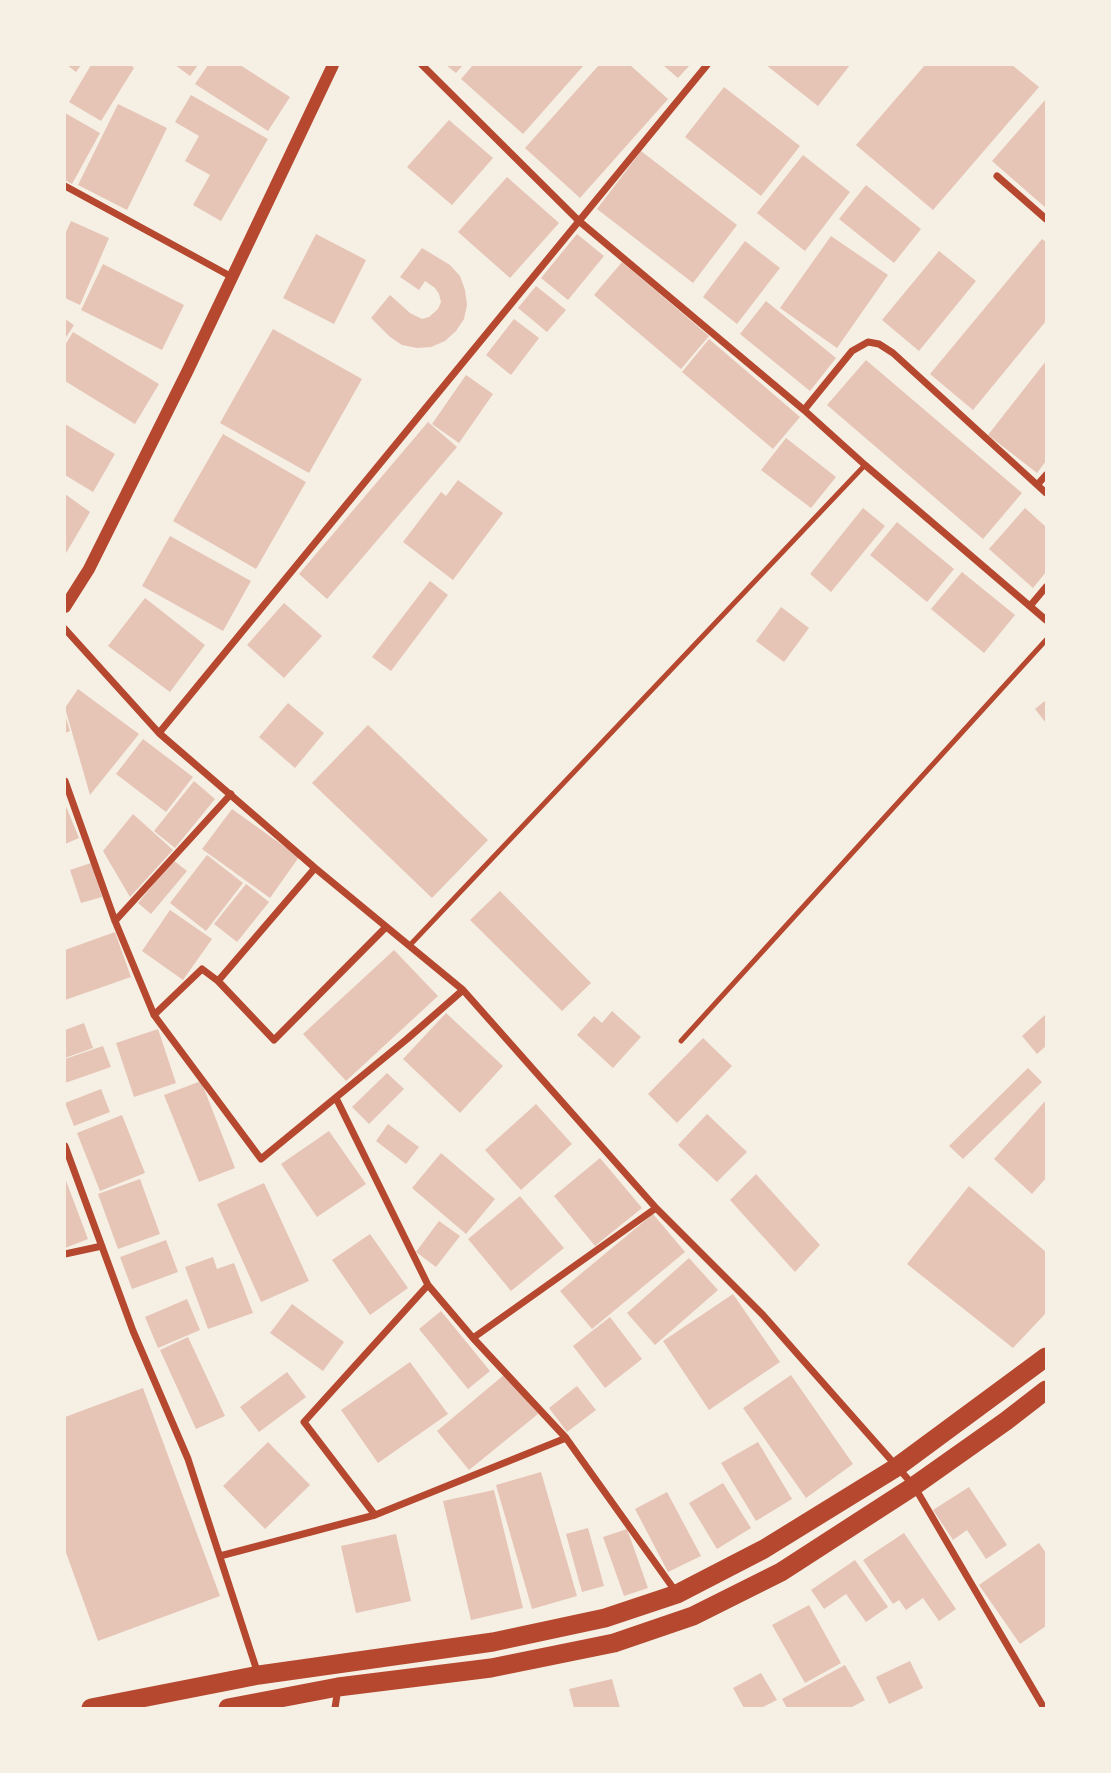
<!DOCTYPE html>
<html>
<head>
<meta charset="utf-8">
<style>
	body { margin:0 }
	#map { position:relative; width:1111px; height:1773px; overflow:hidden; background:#f6efe4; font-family:"Fira Sans",sans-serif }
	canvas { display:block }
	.frame { position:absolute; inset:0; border:66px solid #f6efe4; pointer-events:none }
</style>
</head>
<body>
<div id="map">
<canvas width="1111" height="1773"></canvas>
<div class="frame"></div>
</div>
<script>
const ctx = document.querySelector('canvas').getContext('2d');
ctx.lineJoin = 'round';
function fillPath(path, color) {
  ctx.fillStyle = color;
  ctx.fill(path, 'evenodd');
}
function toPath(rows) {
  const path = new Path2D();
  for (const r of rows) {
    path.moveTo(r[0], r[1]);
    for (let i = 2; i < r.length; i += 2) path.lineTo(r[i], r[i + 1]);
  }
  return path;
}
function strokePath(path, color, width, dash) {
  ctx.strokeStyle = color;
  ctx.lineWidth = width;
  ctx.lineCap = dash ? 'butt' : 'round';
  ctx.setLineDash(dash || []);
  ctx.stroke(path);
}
fillPath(toPath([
	[67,65,81,65,76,72],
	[91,65,131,65,134,68,101,121,69,102],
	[175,65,198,65,190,76],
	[208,65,240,65,290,97,268,131,195,84],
	[446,65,463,65,456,73],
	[473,65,584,65,523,134,461,79],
	[599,65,630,65,668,99,580,198,525,148],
	[663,65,690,65,678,78],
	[766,65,850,65,818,106],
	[925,65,1012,65,1039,87,933,210,856,145],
	[724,87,800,146,761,196,685,137],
	[191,95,268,139,221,221,193,205,210,175,185,161,199,136,175,122],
	[1046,99,1046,208,992,161],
	[118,104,167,128,127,210,78,185],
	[65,113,100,133,72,184,65,180],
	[449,120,493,158,452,205,407,167],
	[641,151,737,225,693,283,597,209],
	[803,155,850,192,805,251,757,213],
	[507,177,559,223,510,278,458,232],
	[866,185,921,229,894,263,839,219],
	[71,221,109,238,80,305,65,298,65,234],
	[316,234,366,260,334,324,283,298],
	[577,234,604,256,568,300,541,278],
	[831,236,888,275,837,348,780,308],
	[1042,239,1046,242,1046,321,973,410,930,374],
	[745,241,780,268,737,324,703,297],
	[422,248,450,265,460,276,465,290,467,305,464,319,456,331,445,341,431,347,417,348,402,345,390,337,371,318,390,295,410,313,422,319,429,317,438,309,441,302,439,294,435,288,425,281,419,290,400,277],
	[939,251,976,281,919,351,882,320],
	[622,262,709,336,681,369,594,295],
	[103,264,184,305,162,350,81,310],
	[536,286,566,310,547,332,518,308],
	[766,301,836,358,810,391,740,334],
	[65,319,74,325,65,339],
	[514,319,539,338,511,375,486,355],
	[273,329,362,379,309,473,220,423],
	[73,332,159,384,135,424,65,381,65,345],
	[709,339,800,417,773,449,682,372],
	[866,360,1022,493,983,539,827,405],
	[1046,361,1046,461,1037,473,988,435],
	[466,375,493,394,459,443,432,424],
	[428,422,457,447,327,599,299,574],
	[65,424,115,454,93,492,65,475],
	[223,434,306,482,256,569,173,521],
	[786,438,836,477,811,508,761,470],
	[458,480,503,513,453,580,403,542,441,492,446,496],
	[65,494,90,512,65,555],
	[863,508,885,526,831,592,810,574],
	[1025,508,1046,527,1046,572,1033,588,989,549],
	[897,522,954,569,927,602,870,555],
	[170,536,251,581,223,631,142,586],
	[962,572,1015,615,984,653,931,609],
	[430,581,448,595,391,671,372,657],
	[145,598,205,645,170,692,108,646],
	[284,603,322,636,284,678,247,645],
	[781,607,809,628,784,662,756,641],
	[78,689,139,734,90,795,65,708],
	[1046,700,1046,723,1035,709],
	[288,703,324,733,295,768,259,737],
	[65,715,70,731,65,733],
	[368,725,488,840,432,898,312,783],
	[143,739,193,777,166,812,116,774],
	[194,781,215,799,175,848,154,831],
	[65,804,79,838,65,844],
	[232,809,299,857,270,898,202,849],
	[133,814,173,850,130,897,103,851],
	[207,855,243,883,206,931,170,903],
	[173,860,187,871,151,914,138,903],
	[91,863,102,897,81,903,70,870],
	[246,884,269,902,237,942,214,924],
	[500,891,591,983,562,1011,470,920],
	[170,910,212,939,183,980,142,951],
	[115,932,131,977,65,1000,65,950],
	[394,950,438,996,346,1081,303,1034],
	[612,1011,641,1037,613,1068,577,1035,594,1016,602,1023],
	[446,1013,503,1066,460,1113,403,1059],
	[1046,1014,1046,1046,1037,1054,1022,1036],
	[84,1023,93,1048,65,1058,65,1030],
	[158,1029,176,1083,134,1097,116,1043],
	[703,1038,732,1066,677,1123,648,1094],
	[103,1046,111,1067,65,1083,65,1059],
	[1028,1068,1042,1082,963,1159,949,1146],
	[387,1073,404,1089,369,1124,352,1107],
	[201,1081,235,1168,199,1182,164,1095],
	[101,1089,110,1112,74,1126,65,1103],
	[1046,1100,1046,1178,1032,1194,994,1159],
	[536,1104,572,1144,521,1190,485,1150],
	[707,1114,747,1152,717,1182,678,1145],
	[122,1115,145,1173,100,1191,77,1133],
	[388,1124,419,1147,406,1164,376,1141],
	[329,1131,366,1184,317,1217,281,1164],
	[441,1153,495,1199,466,1234,412,1188],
	[600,1158,642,1208,595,1246,554,1196],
	[756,1174,820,1245,795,1272,730,1200],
	[65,1178,88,1239,65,1248],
	[140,1179,160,1234,118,1249,98,1194],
	[264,1183,309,1281,261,1302,217,1204],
	[969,1186,1046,1252,1046,1313,1013,1348,907,1264],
	[520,1196,564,1248,511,1291,468,1239],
	[653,1214,685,1252,592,1329,560,1291],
	[439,1221,460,1236,436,1267,416,1252],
	[370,1234,408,1288,370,1315,332,1260],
	[166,1240,178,1272,132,1289,120,1257],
	[213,1257,217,1269,234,1263,253,1313,208,1329,185,1267],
	[689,1258,718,1290,655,1345,627,1313],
	[733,1294,780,1362,709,1410,663,1341],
	[187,1299,200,1330,158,1348,145,1317],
	[292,1304,344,1342,323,1371,270,1333],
	[441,1311,490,1371,468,1389,419,1329],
	[610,1317,642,1359,605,1388,573,1346],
	[188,1337,225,1416,196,1429,160,1350],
	[410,1362,448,1414,378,1463,341,1410],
	[287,1372,306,1397,259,1432,240,1407],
	[505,1374,538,1414,469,1470,437,1431],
	[791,1375,853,1464,806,1498,743,1408],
	[577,1386,596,1410,567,1432,549,1408],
	[143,1388,220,1596,98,1641,65,1550,65,1417],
	[268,1442,310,1485,265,1529,223,1486],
	[758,1442,792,1499,756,1521,721,1463],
	[541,1472,577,1596,532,1609,496,1485],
	[723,1483,751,1528,717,1549,689,1503],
	[969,1487,1007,1545,986,1559,967,1530,953,1540,933,1510],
	[494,1490,523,1608,471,1620,443,1501],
	[667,1492,701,1556,668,1572,635,1509],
	[588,1528,604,1586,582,1592,566,1534],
	[627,1529,648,1588,624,1596,603,1537],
	[904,1533,956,1609,939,1621,923,1598,906,1610,899,1600,893,1604,863,1560],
	[396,1534,411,1601,356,1613,341,1546],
	[1039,1543,1046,1553,1046,1626,1020,1644,979,1585],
	[855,1560,888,1607,866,1622,846,1594,824,1609,811,1590],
	[809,1605,841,1663,805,1683,772,1625],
	[910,1661,923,1688,889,1704,876,1677],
	[845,1665,865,1700,850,1708,787,1708,782,1699],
	[761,1673,777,1700,761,1708,744,1708,733,1688],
	[612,1679,620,1708,574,1708,569,1689]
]), '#e6c5b7');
strokePath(toPath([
	[410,945,865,465],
	[681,1041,1046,640]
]), '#b5482f', 5);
strokePath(toPath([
	[422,65,579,221,804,410,865,465,1046,620],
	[997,176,1046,219],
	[65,186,232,277],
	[804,410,852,351,868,342,879,344,893,353,1046,493],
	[1038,484,1046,475],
	[1030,606,1046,587],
	[65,629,159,733,315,868,463,990,656,1208,763,1315,914,1486,1044,1708],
	[159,733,707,65],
	[65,781,115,921,154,1015,261,1159,407,1039,463,990],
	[115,921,231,794],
	[218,981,274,1040,386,927],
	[154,1015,202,969,218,981,315,868],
	[336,1098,428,1285,473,1338,566,1438,375,1515,304,1422,428,1285],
	[65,1146,133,1331,188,1459,258,1674],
	[65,1254,102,1246],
	[473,1338,656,1208],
	[566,1438,676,1592],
	[220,1556,375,1515],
	[335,1708,338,1688]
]), '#b5482f', 7);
strokePath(toPath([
	[65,607,89,569,188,370,333,65]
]), '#b5482f', 12);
strokePath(toPath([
	[91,1708,259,1675,493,1642,605,1618,677,1594,764,1549,897,1467,1046,1357],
	[228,1708,338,1687,491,1668,614,1643,693,1616,781,1572,914,1486,1006,1421,1046,1390]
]), '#b5482f', 19);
</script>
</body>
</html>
